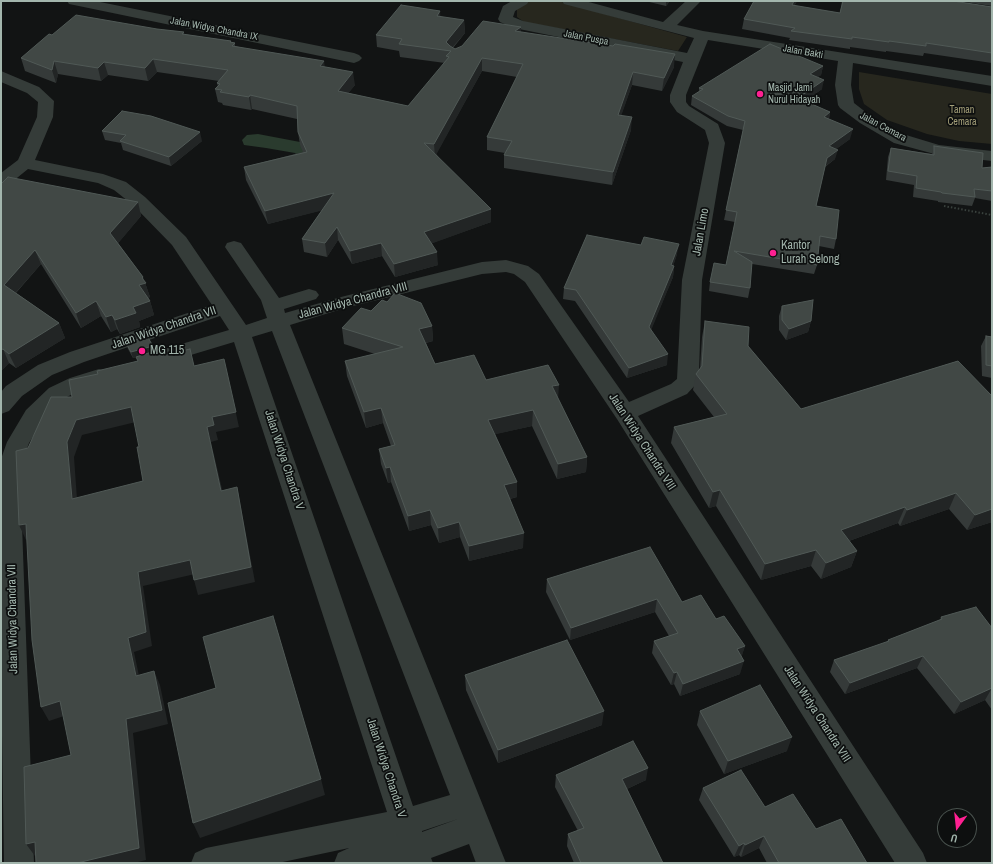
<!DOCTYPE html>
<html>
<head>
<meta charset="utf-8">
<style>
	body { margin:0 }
	#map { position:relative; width:993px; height:864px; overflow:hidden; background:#121414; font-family:"Archivo Narrow",sans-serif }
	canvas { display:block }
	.frame { position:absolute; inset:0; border:2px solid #a3b6ad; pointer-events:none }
	.north { position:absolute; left:937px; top:808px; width:40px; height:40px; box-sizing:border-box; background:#0d0f0f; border:1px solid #49524e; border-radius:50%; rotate:195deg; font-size:11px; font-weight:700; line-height:16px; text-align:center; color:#a3b6ad }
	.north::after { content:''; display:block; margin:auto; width:14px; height:18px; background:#ff2092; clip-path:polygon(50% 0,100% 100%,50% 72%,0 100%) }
</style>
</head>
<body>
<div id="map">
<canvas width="993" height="864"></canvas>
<div class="frame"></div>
<div class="north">U</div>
</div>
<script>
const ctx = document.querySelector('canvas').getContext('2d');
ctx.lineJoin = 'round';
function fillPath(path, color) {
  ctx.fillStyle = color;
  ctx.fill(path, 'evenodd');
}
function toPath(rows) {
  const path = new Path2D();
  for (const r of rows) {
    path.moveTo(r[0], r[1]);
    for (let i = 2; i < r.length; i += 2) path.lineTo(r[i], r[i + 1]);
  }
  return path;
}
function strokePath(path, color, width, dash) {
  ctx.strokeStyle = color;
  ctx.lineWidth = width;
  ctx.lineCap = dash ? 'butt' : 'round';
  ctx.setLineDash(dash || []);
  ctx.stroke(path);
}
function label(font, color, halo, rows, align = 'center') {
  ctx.font = font + ' "Archivo Narrow",sans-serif';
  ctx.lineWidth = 3.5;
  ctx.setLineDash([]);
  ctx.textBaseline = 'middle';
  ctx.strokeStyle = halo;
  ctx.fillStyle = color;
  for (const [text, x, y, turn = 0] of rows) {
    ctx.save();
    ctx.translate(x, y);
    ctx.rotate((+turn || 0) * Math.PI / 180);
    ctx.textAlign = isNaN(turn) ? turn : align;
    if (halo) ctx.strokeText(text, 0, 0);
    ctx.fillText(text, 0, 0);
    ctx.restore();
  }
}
fillPath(toPath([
	[529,1,558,1,687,37,678,51,524,22,517,17,517,9],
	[859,72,992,94,992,144,959,141,927,134,887,120,864,104,859,89]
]), '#27271e');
fillPath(toPath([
	[258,134,300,142,306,152,296,154,295,153,266,148,244,145,242,140,247,135]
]), '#2a3b2e');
strokePath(toPath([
	[944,206,992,215]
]), '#39413d', 2, [1.5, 2]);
fillPath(toPath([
	[67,1,95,1,354,53,359,55,362,58,359,61,354,63,74,5,69,4,67,1],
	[512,1,529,1,527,4,515,11,513,17,523,21,687,53,694,38,564,4,562,1,585,1,663,22,686,1,701,1,677,25,703,31,992,76,992,86,853,63,851,85,854,103,872,117,906,135,939,145,992,151,992,161,938,155,894,143,860,123,840,108,838,105,835,85,838,61,708,40,686,95,686,102,689,106,718,124,725,143,702,280,699,372,698,382,687,394,638,416,923,853,927,863,895,863,617,419,525,282,514,274,506,272,482,274,345,308,290,325,506,863,476,863,469,844,431,858,433,863,334,863,338,853,349,848,278,863,191,863,195,853,206,848,387,812,234,342,151,367,144,365,141,360,144,355,229,330,220,316,84,362,52,375,22,396,9,411,1,414,1,392,6,386,38,365,70,352,212,305,172,245,133,205,114,190,98,183,28,169,7,186,1,187,1,173,18,160,37,117,38,102,27,93,1,82,1,71,39,87,54,101,53,117,35,160,103,174,126,182,145,197,186,237,246,325,267,318,261,300,225,247,227,243,234,241,241,243,279,298,309,289,316,291,319,295,316,299,284,309,285,313,341,297,482,262,506,260,528,266,539,274,629,402,671,384,677,379,682,280,709,143,705,130,677,112,670,102,670,95,683,62,514,28,500,22,498,19,503,6,512,1],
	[272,331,450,795,413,806,252,337,272,331],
	[458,819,422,832,422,831,458,819],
	[99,369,106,371,109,376,106,381,84,388,65,398,42,422,29,443,20,468,34,863,4,863,1,672,1,459,7,442,26,410,49,388,70,378,99,369]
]), '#353c39');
fillPath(toPath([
	[645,1,670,1,666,6],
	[754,1,797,1,794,6,840,13,842,1,953,1,992,7,992,63,924,53,923,56,886,51,886,52,850,47,850,49,789,40,790,38,742,29,744,19],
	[958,1,992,1,992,6],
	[440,11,440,17,464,20,465,33,453,48,455,49,521,27,521,32,674,67,662,91,632,85,621,115,631,130,612,185,504,168,504,155,505,153,487,150,487,137,517,77,482,71,436,154,491,222,432,243,438,265,395,277,382,256,352,264,338,240,327,257,304,252,302,239,322,210,268,224,246,180,244,167,303,152,300,145,298,132,297,119,252,109,251,110,223,105,222,103,218,102,215,89,218,87,217,83,219,81,157,72,148,81,108,75,101,81,58,74,56,83,25,71,21,58,52,35,157,29,184,32,184,34,231,41,231,42,235,43,235,46,325,67,355,85,348,93,408,106,445,63,400,57,399,51,377,47,376,35],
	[823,66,821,75,817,77,822,89,805,101,830,112,829,119,850,139,836,149,835,159,825,167,816,206,836,239,834,249,819,246,817,265,814,274,752,264,750,288,748,298,709,291,710,282,726,265,735,222,724,220,743,130,727,126,691,105,692,96,699,92,699,88],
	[102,131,202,141,171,166,123,150,121,143,105,140],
	[934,146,982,168,992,167,992,201,975,198,972,206,938,202,938,201,913,197,914,185,886,180,888,157,891,148,932,154],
	[1,184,138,202,141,216,118,243,143,277,150,297,148,298,150,301,154,315,139,321,140,327,120,334,117,329,111,332,101,316,81,328,41,264,16,293,59,323,65,338,16,368,9,363,1,371],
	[677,254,673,266,674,266,673,277,651,329,667,365,627,378,575,301,563,299,564,288],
	[782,306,811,321,808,332,786,340,779,330,779,316],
	[371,311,432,326,433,341,426,343,435,364,486,380,558,399,587,457,586,472,557,479,532,426,495,434,517,497,510,499,523,548,469,561,460,537,439,543,431,525,409,531,391,482,388,483,381,464,379,449,391,446,383,423,366,428,347,376,345,361,375,354,344,344,342,328],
	[705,321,748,346,801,409,958,361,992,522,967,530,949,509,900,526,898,523,849,541,857,551,851,567,821,579,811,566,761,580,716,506,709,508,671,443,674,427,714,417,693,390,696,374,700,369,702,337],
	[986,336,992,337,992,378,982,376,981,346],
	[126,343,153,346,154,351,133,358,128,349],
	[547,579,682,602,716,619,745,646,741,657,740,674,680,696,674,684,671,685,652,653,654,641,669,636,655,612,570,640,546,592],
	[941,617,992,628,992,710,985,700,954,714,917,668,845,694,830,672,834,660,887,642,888,640,940,620],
	[465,675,602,725,498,763,466,690],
	[700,711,787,751,724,774,697,725],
	[556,775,646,780,627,789,663,863,574,863,567,846,568,834,578,831,555,787],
	[703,788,765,807,816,829,867,863,767,863,759,848,741,857,739,855,734,857,699,800]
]), '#353a39');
fillPath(toPath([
	[666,1,670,1,666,6],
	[794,1,797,1,790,15,792,5],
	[440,11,441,23,437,16],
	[464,20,465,33,450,50,446,42],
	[521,27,521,39,515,31],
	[675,54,674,67,662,91,664,78],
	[482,58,482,71,435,157,434,144],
	[153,59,157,72,148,81,145,68],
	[54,61,58,74,56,83,52,70],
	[324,61,326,74,320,66],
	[104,62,108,75,101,81,98,68],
	[823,66,821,75,808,84,810,74],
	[353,72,355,85,340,104,338,91],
	[633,72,632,85,617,128,618,115],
	[824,80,822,89,796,107,798,98],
	[250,95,252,109,251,110,249,97],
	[830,112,828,121,824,117],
	[632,117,631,130,612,185,613,172],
	[853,129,850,139,827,156,829,146],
	[200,132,202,141,171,166,169,157],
	[838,150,835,159,824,167,827,158],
	[334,193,336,207,268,224,265,211],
	[138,202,141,216,115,247,110,233],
	[491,209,491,222,425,246,424,232],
	[337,227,338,240,327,257,325,243],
	[381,243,382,256,352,264,350,251],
	[679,244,677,254,670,276,671,265],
	[35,250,41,264,10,299,4,285],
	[437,252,438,265,395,277,394,264],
	[674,266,673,277,648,338,649,327],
	[143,277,150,297,144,300,139,285,142,278],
	[96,301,101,316,81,328,76,313],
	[150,301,154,315,139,321,140,327,120,334,115,320,133,307],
	[112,315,117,329,111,332,106,317],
	[811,321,808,332,786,340,789,329],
	[59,323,65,338,16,368,9,354],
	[432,326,433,341,420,344,419,329],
	[153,346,154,351,133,358,131,352],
	[3,349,9,363,1,371,1,350],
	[668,354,667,365,627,378,629,368],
	[224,359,239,427,216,432,218,440,211,442,226,506,221,491,207,427,212,417],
	[559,385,558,400,552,386],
	[131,407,136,422,82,435,74,457,78,513,72,499,67,442,76,420],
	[381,408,383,423,366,428,364,412],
	[533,410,532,426,488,436,488,420],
	[587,457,586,472,557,479,558,464],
	[390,467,391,482,388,483,386,468],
	[517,482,517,497,504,500,504,485],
	[237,487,240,502,255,582,198,595,194,580],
	[720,490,716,506,709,508,713,492],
	[956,493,949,509,900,526,907,510],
	[905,507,898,523,835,546,841,530],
	[992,509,992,522,967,530,975,515],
	[430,510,431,525,409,531,408,516],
	[459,522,460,537,439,543,438,528],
	[26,524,33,539,26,540,19,525],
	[524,533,523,548,469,561,469,546],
	[816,550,811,566,761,580,765,564],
	[857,551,851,567,821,579,826,563],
	[190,560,195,574,143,586,152,646,134,652,142,690,136,676,128,638,138,572],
	[657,599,655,612,570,640,571,628],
	[745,646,741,659,737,649],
	[923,656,917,668,845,694,850,683],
	[744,661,740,674,680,696,683,684],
	[154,671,160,685,168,724,133,733,146,860,134,863,77,863,126,719],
	[677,672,674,684,671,685,674,673],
	[992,688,985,700,954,714,961,702],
	[60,701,67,715,49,721,41,707],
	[604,711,602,725,498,763,498,750],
	[792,737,787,751,724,774,728,761],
	[648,768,646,780,620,792,622,779],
	[321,779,325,795,200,838,193,823],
	[764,836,759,848,741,857,745,845],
	[35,842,44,855,35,856,26,844],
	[744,843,739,855,734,857,739,846]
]), '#222525');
const building = toPath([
	[754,1,794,1,792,5,840,13,843,1,953,1,992,7,992,53,926,43,926,46,889,41,889,42,852,37,852,39,791,31,795,28,744,19,754,1],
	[401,5,440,11,437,16,464,20,446,42,450,46,455,49,462,46,483,21,521,27,515,31,613,46,615,44,675,54,664,78,633,72,618,115,632,117,613,172,504,155,512,141,487,137,523,64,482,58,434,144,424,143,491,209,424,232,437,252,394,264,381,243,350,251,337,227,325,243,302,239,334,193,265,211,244,167,307,152,298,132,297,106,250,95,249,97,220,92,222,90,215,89,220,84,217,83,228,70,153,59,145,68,104,62,98,68,54,61,52,70,21,58,49,34,52,35,76,15,157,29,184,32,182,34,231,41,230,42,235,43,232,46,324,61,320,66,353,72,338,91,408,106,449,57,446,56,451,51,399,44,402,39,376,35,401,5],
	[770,44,823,66,810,74,824,80,798,98,830,112,824,117,853,129,829,146,838,150,827,158,816,206,839,210,836,239,820,236,817,265,734,251,752,262,750,288,710,282,714,263,726,265,737,212,726,210,745,121,728,116,692,96,703,89,699,88,770,44],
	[122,111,151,116,200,132,169,157,120,141,126,135,102,131,122,111],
	[934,146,983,153,982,168,992,167,992,191,974,189,975,197,942,193,941,192,916,188,917,176,888,171,891,148,934,155,934,146],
	[8,177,138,202,110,233,143,277,142,278,146,283,139,285,150,301,133,307,136,313,115,320,112,315,106,317,96,301,76,313,35,250,4,285,59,323,9,354,3,349,1,350,1,184,8,177],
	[587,235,641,245,644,237,679,244,671,265,674,266,649,327,668,354,629,368,576,290,564,288,587,235],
	[395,293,421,303,432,326,419,329,435,364,474,355,486,380,548,365,559,385,552,386,587,457,558,464,533,410,488,420,517,482,504,485,524,533,469,546,459,522,438,528,430,510,408,516,390,467,386,468,379,449,395,445,381,408,364,412,345,361,403,347,342,328,361,308,371,311,382,300,387,302,395,293],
	[813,300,811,321,789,329,782,320,782,306,813,300],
	[705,321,749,327,748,346,801,409,958,361,992,396,992,509,975,515,956,493,907,510,905,507,841,530,857,551,826,563,816,550,765,564,720,490,713,492,674,427,727,414,696,374,702,366,705,321],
	[147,336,153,346,131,352,126,343,147,336],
	[986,336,992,337,992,366,986,365,986,336],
	[190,349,194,366,224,359,236,412,212,417,214,425,207,427,221,491,237,487,251,567,194,580,190,560,138,572,146,632,128,638,136,676,154,671,162,710,126,719,139,848,77,863,36,863,35,842,26,844,24,767,71,755,60,701,41,707,32,640,26,524,19,525,16,451,28,448,51,397,72,397,69,380,98,374,97,371,138,361,136,357,158,350,161,356,190,349],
	[131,407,139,447,137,447,143,481,72,499,67,442,76,420,131,407],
	[650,547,682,602,701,595,716,619,724,616,745,646,737,649,744,661,683,684,677,672,674,673,654,641,678,633,657,599,571,628,547,579,650,547],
	[976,607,992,628,992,689,992,688,961,702,923,656,850,683,834,660,889,641,888,640,942,619,941,617,976,607],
	[273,616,321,779,193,823,168,703,216,688,203,637,273,616],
	[567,640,604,711,498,750,465,675,567,640],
	[760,685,792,737,728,761,700,711,760,685],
	[633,741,648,768,622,779,663,863,581,863,568,834,584,828,556,775,633,741],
	[741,770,765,807,793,794,816,829,841,819,867,863,779,863,764,836,745,845,744,843,739,846,703,788,741,770]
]);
fillPath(building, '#414845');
strokePath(building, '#505956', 1);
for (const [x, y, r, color] of [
	[760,94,4,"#ff2092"],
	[773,253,4,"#ff2092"],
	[142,351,4,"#ff2092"]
]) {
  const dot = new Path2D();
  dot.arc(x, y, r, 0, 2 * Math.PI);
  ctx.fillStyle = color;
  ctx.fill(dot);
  strokePath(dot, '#0d0f0f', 1.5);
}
label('10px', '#a3b6ad', '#0d0f0f', [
	["Jalan Widya Chandra IX",214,29,11],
	["Jalan Puspa",586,38,11],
	["Jalan Bakti",803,52,10],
	["Jalan Cemara",883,127,28]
]);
label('10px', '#a3b6ad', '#0d0f0f', [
	["Masjid Jami",768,88],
	["Nurul Hidayah",768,100]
], 'left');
label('10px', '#a39e78', '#0d0f0f', [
	["Taman",962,110],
	["Cemara",962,122]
]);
label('12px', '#a3b6ad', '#0d0f0f', [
	["Jalan Limo",701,232,-80],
	["Jalan Widya Chandra VIII",353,301,-15],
	["Jalan Widya Chandra VII",164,328,-19],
	["Jalan Widya Chandra VIII",642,442,57],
	["Jalan Widya Chandra V",284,460,72],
	["Jalan Widya Chandra VII",13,619,-91],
	["Jalan Widya Chandra VIII",817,714,57],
	["Jalan Widya Chandra V",386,768,72]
]);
label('12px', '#a3b6ad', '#0d0f0f', [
	["Kantor",781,246],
	["Lurah Selong",781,260],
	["MG 115",150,351]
], 'left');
</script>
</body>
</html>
